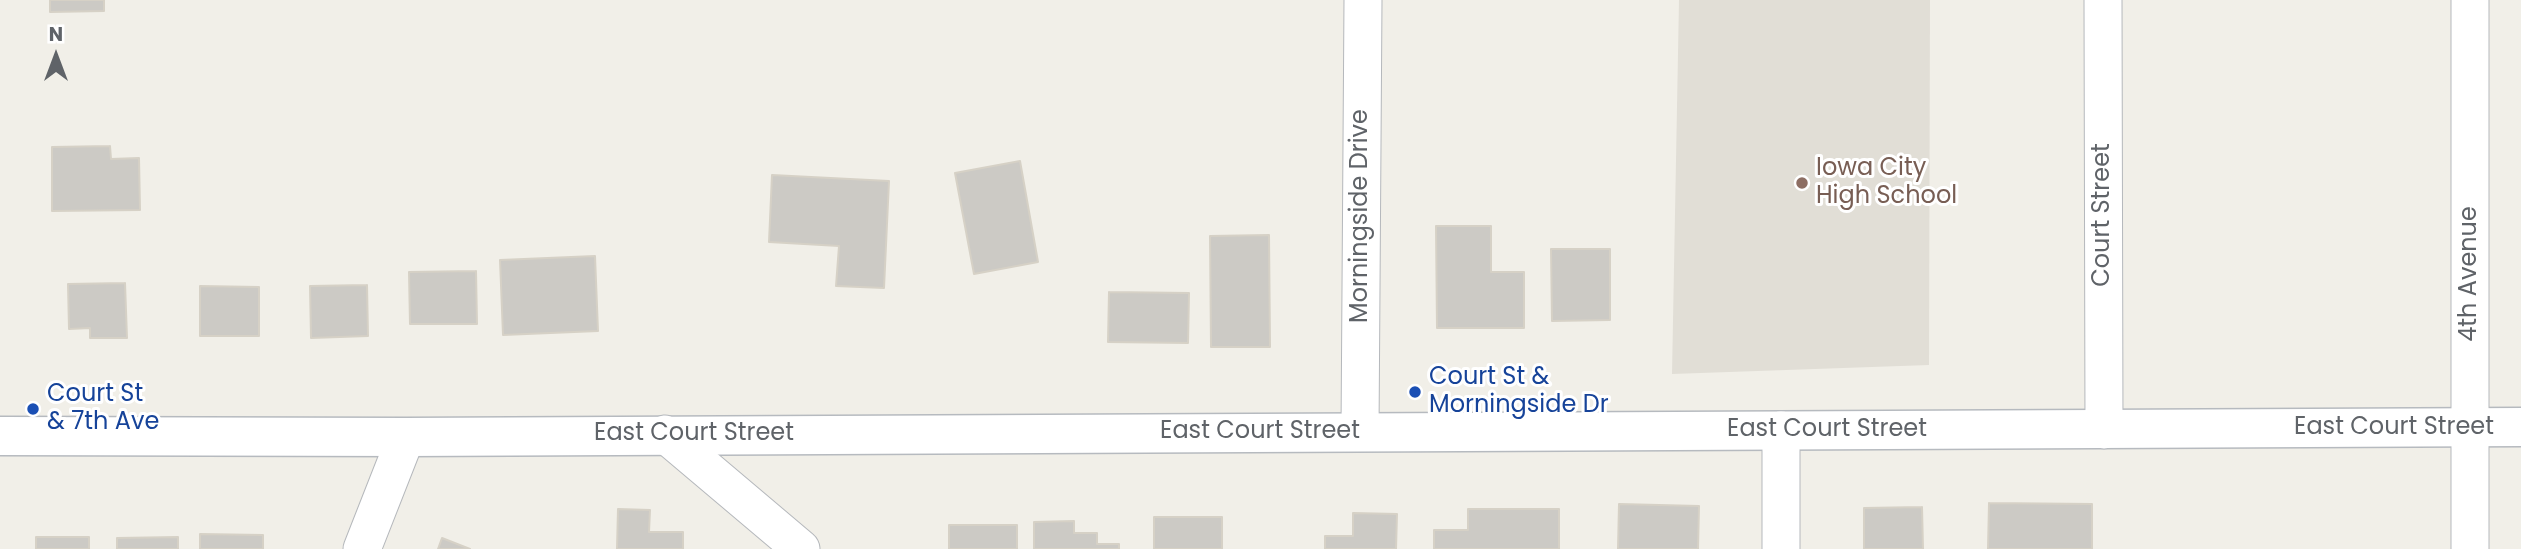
<!DOCTYPE html>
<html>
<head>
<meta charset="utf-8">
<style>
	body { margin:0 }
	#map { position:relative; width:2521px; height:549px; overflow:hidden; background:#f1efe8; font-family:Poppins,sans-serif }
	canvas { display:block }
	.north { position:absolute; left:21px; top:21px; width:70px; height:70px; -webkit-text-stroke:5px #fff; paint-order:stroke; rotate:0deg; font-size:19px; font-weight:700; line-height:28px; text-align:center; color:#5f6368 }
	.north::after { content:''; display:block; margin:auto; width:24px; height:32px; background:#5f6368; clip-path:polygon(50% 0,100% 100%,50% 72%,0 100%) }
</style>
</head>
<body>
<div id="map">
<canvas width="2521" height="549"></canvas>
<div class="north">N</div>
</div>
<script>
const ctx = document.querySelector('canvas').getContext('2d');
ctx.lineJoin = 'round';
function fillPath(path, color) {
  ctx.fillStyle = color;
  ctx.fill(path, 'evenodd');
}
function toPath(rows) {
  const path = new Path2D();
  for (const r of rows) {
    path.moveTo(r[0], r[1]);
    for (let i = 2; i < r.length; i += 2) path.lineTo(r[i], r[i + 1]);
  }
  return path;
}
function strokePath(path, color, width, dash) {
  ctx.strokeStyle = color;
  ctx.lineWidth = width;
  ctx.lineCap = dash ? 'butt' : 'round';
  ctx.setLineDash(dash || []);
  ctx.stroke(path);
}
function label(font, color, halo, rows, align = 'center') {
  ctx.font = font + ' Poppins,sans-serif';
  ctx.lineWidth = 6;
  ctx.setLineDash([]);
  ctx.textBaseline = 'middle';
  ctx.strokeStyle = halo;
  ctx.fillStyle = color;
  for (const [text, x, y, turn = 0] of rows) {
    ctx.save();
    ctx.translate(x, y);
    ctx.rotate((+turn || 0) * Math.PI / 180);
    ctx.textAlign = isNaN(turn) ? turn : align;
    if (halo) ctx.strokeText(text, 0, 0);
    ctx.fillText(text, 0, 0);
    ctx.restore();
  }
}
fillPath(toPath([
	[1679,0,1930,0,1929,365,1672,374]
]), '#e1ded6');
const building = toPath([
	[50,0,104,0,104,11,50,12,50,0],
	[110,146,111,159,139,158,140,210,52,211,52,147,110,146],
	[1020,161,1038,262,974,274,955,173,1020,161],
	[772,175,889,181,884,288,836,286,839,246,769,242,772,175],
	[1436,226,1491,226,1491,272,1524,272,1524,328,1437,328,1436,226],
	[1269,235,1270,347,1211,347,1210,236,1269,235],
	[1551,249,1610,249,1610,320,1552,321,1551,249],
	[595,256,598,331,503,335,500,260,595,256],
	[476,271,477,324,410,324,409,272,476,271],
	[125,283,127,338,90,338,90,328,69,329,68,284,125,283],
	[367,285,368,336,311,338,310,286,367,285],
	[200,286,259,287,259,336,200,336,200,286],
	[1109,292,1189,293,1188,343,1108,342,1109,292],
	[1989,503,2092,504,2092,549,1988,549,1989,503],
	[1619,504,1699,506,1698,549,1618,549,1619,504],
	[1922,507,1923,549,1864,549,1864,508,1922,507],
	[618,509,650,510,649,532,683,532,683,549,617,549,618,509],
	[1468,509,1559,509,1559,549,1434,549,1434,530,1468,530,1468,509],
	[1353,513,1397,514,1396,549,1325,549,1325,536,1353,536,1353,513],
	[1154,517,1222,517,1222,549,1154,549,1154,517],
	[1074,521,1074,533,1097,533,1097,544,1119,544,1119,549,1034,549,1034,522,1074,521],
	[949,525,1017,525,1017,549,949,549,949,525],
	[200,534,263,535,263,549,200,549,200,534],
	[36,537,89,537,89,549,36,549,36,537],
	[178,537,178,549,117,549,117,538,178,537],
	[442,538,470,549,438,549,442,538]
]);
fillPath(building, '#cccac5');
strokePath(building, '#d6d1c6', 2);
const street = toPath([
	[2103,0,2104,430],
	[2470,0,2470,549],
	[1360,432,1363,0],
	[665,434,801,549],
	[362,549,406,437],
	[1781,549,1781,430]
]);
const secondary = toPath([
	[0,436,406,437,2521,427]
]);
strokePath(street, '#b5b8bc', 39);
strokePath(secondary, '#b6babf', 41);
strokePath(street, '#fff', 37);
strokePath(secondary, '#fff', 38);
for (const [x, y, r, color] of [
	[1802,183,7,"#8d6e63"],
	[1415,392,7,"#1a4fb4"],
	[33,409,7,"#1a4fb4"]
]) {
  const dot = new Path2D();
  dot.arc(x, y, r, 0, 2 * Math.PI);
  ctx.fillStyle = color;
  ctx.fill(dot);
  strokePath(dot, '#fff', 2.5);
}
label('24px', '#785e54', '#fff', [
	["Iowa City",1816,169],
	["High School",1816,197]
], 'left');
label('24px', '#5f6368', '#fff', [
	["Court Street",2103,215,-90],
	["Morningside Drive",1361,216,-90],
	["4th Avenue",2470,274,-90],
	["East Court Street",2394,428],
	["East Court Street",1827,430],
	["East Court Street",1260,432],
	["East Court Street",694,434]
]);
label('24px', '#164399', '#fff', [
	["Court St &",1429,378],
	["Morningside Dr",1429,406],
	["Court St",47,395],
	["& 7th Ave",47,423]
], 'left');
</script>
</body>
</html>
